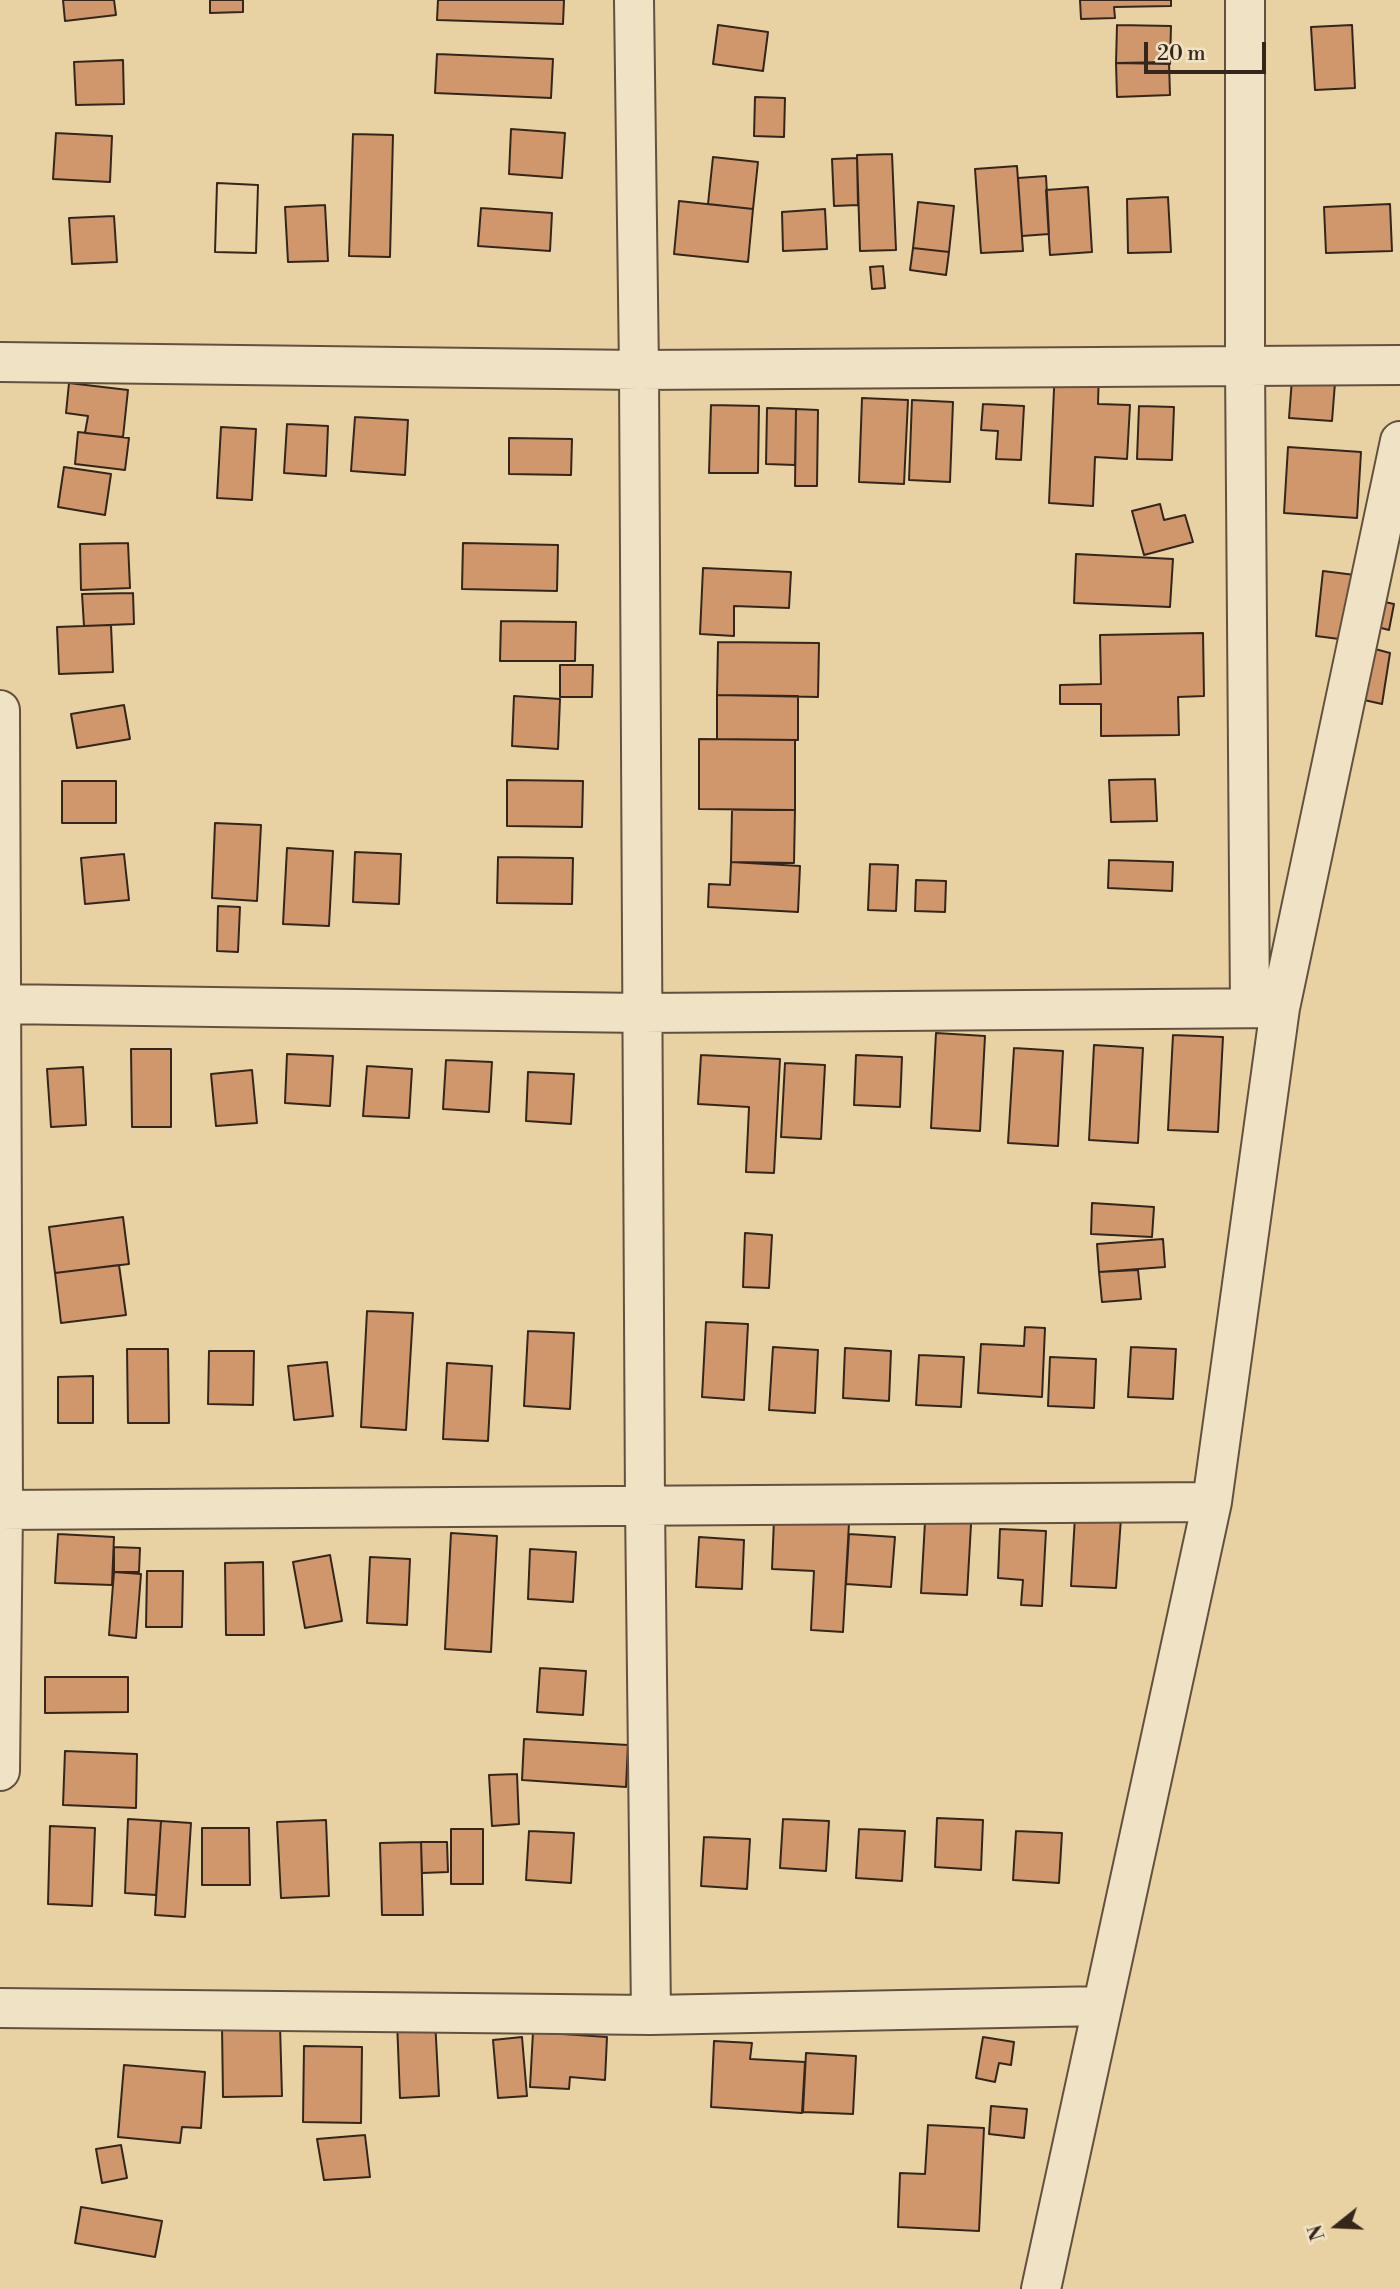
<!DOCTYPE html>
<html>
<head>
<meta charset="utf-8">
<style>
	body { margin:0 }
	#map { position:relative; width:1400px; height:2289px; overflow:hidden; background:#e8d2a4; font-family:"Libre Bodoni",serif }
	canvas { display:block }
	.north { position:absolute; left:1302px; top:2191px; width:70px; height:70px; -webkit-text-stroke:5px #f0e2c4; paint-order:stroke; rotate:252deg; font-size:19px; font-weight:700; line-height:28px; text-align:center; color:#35261c }
	.north::after { content:''; display:block; margin:auto; width:24px; height:32px; background:#35261c; clip-path:polygon(50% 0,100% 100%,50% 72%,0 100%) }
	.scale { position:absolute; left:1144px; top:42px; width:122px; height:32px; box-sizing:border-box; border:4px solid #35261c; border-top:0; padding-left:9px; font-size:21px; line-height:24px; white-space:nowrap; color:#35261c; -webkit-text-stroke:5px #f0e2c4; paint-order:stroke }
</style>
</head>
<body>
<div id="map">
<canvas width="1400" height="2289"></canvas>
<div class="north">N</div>
<div class="scale">20 m</div>
</div>
<script>
const ctx = document.querySelector('canvas').getContext('2d');
ctx.lineJoin = 'round';
function fillPath(path, color) {
  ctx.fillStyle = color;
  ctx.fill(path, 'evenodd');
}
function toPath(rows) {
  const path = new Path2D();
  for (const r of rows) {
    path.moveTo(r[0], r[1]);
    for (let i = 2; i < r.length; i += 2) path.lineTo(r[i], r[i + 1]);
  }
  return path;
}
function strokePath(path, color, width, dash) {
  ctx.strokeStyle = color;
  ctx.lineWidth = width;
  ctx.lineCap = dash ? 'butt' : 'round';
  ctx.setLineDash(dash || []);
  ctx.stroke(path);
}
const building = toPath([
	[63,0,114,0,116,15,65,21,63,0],
	[210,0,243,0,243,12,210,13,210,0],
	[438,0,564,0,563,24,437,20,438,0],
	[1080,0,1171,0,1171,6,1114,7,1115,18,1081,19,1080,0],
	[718,25,768,32,763,71,713,64,718,25],
	[1117,25,1171,26,1170,64,1116,63,1117,25],
	[1352,25,1355,88,1315,90,1311,27,1352,25],
	[437,54,553,59,551,98,435,93,437,54],
	[123,60,124,104,76,105,74,62,123,60],
	[1169,62,1170,95,1117,97,1116,63,1169,62],
	[755,97,785,98,784,137,754,136,755,97],
	[511,129,565,133,562,178,509,174,511,129],
	[56,133,112,136,110,182,53,179,56,133],
	[353,134,393,135,390,257,349,256,353,134],
	[892,154,896,250,860,251,857,155,892,154],
	[713,157,758,162,753,209,708,204,713,157],
	[857,158,858,205,834,206,832,159,857,158],
	[1017,166,1023,251,981,253,975,169,1017,166],
	[1046,176,1049,234,1022,236,1018,178,1046,176],
	[217,183,258,185,256,253,215,252,217,183],
	[217,183,258,185,256,253,215,252,217,183],
	[1088,187,1092,252,1050,255,1046,190,1088,187],
	[1168,197,1171,252,1128,253,1127,199,1168,197],
	[679,201,753,209,748,262,674,254,679,201],
	[918,202,954,206,949,252,913,248,918,202],
	[1390,204,1392,251,1326,253,1324,207,1390,204],
	[325,205,328,261,288,262,285,207,325,205],
	[481,208,552,213,550,251,478,246,481,208],
	[825,209,827,249,783,251,782,212,825,209],
	[114,216,117,262,72,264,69,218,114,216],
	[913,248,949,252,946,275,910,270,913,248],
	[883,266,885,288,872,289,870,267,883,266],
	[1293,366,1336,370,1332,421,1289,418,1293,366],
	[1055,367,1099,369,1098,404,1130,405,1127,459,1095,457,1093,506,1049,503,1055,367],
	[69,383,128,390,123,437,85,433,88,416,66,413,69,383],
	[862,398,908,400,904,484,859,482,862,398],
	[912,400,953,402,950,482,909,480,912,400],
	[983,404,1024,406,1021,460,996,459,998,431,981,430,983,404],
	[711,405,759,406,758,473,709,473,711,405],
	[1139,406,1174,407,1172,460,1137,459,1139,406],
	[767,408,796,409,795,465,766,464,767,408],
	[796,409,818,410,817,486,795,486,796,409],
	[355,417,408,420,405,475,351,471,355,417],
	[287,424,328,426,326,476,284,473,287,424],
	[221,427,256,429,252,500,217,498,221,427],
	[78,432,129,438,125,470,75,464,78,432],
	[509,438,572,439,571,475,509,474,509,438],
	[1288,447,1361,452,1357,518,1284,513,1288,447],
	[64,467,111,474,105,515,58,507,64,467],
	[1160,504,1164,520,1185,515,1193,542,1144,555,1132,511,1160,504],
	[128,543,130,588,81,590,80,544,128,543],
	[463,543,558,545,557,591,462,589,463,543],
	[1076,554,1173,559,1170,607,1074,603,1076,554],
	[703,568,791,572,789,608,734,606,734,636,700,634,703,568],
	[1323,571,1355,575,1347,640,1316,636,1323,571],
	[133,593,134,624,84,626,82,594,133,593],
	[1371,599,1394,604,1389,630,1366,624,1371,599],
	[501,621,576,622,575,661,500,661,501,621],
	[111,625,113,672,59,674,57,627,111,625],
	[1203,633,1204,696,1178,697,1179,735,1101,736,1101,704,1060,704,1060,685,1101,684,1100,635,1203,633],
	[718,642,819,643,818,697,717,695,718,642],
	[1364,646,1390,653,1382,704,1355,698,1364,646],
	[560,665,593,665,592,697,560,697,560,665],
	[717,695,798,696,798,740,717,739,717,695],
	[514,696,560,699,558,749,512,746,514,696],
	[124,705,130,739,77,748,71,714,124,705],
	[699,739,795,740,795,810,699,809,699,739],
	[1155,779,1157,821,1111,822,1109,780,1155,779],
	[507,780,583,781,582,827,507,826,507,780],
	[62,781,116,781,116,823,62,823,62,781],
	[732,810,795,810,794,863,731,862,732,810],
	[215,823,261,825,257,901,212,898,215,823],
	[287,848,333,851,329,926,283,924,287,848],
	[355,852,401,854,399,904,353,902,355,852],
	[124,854,129,900,85,904,81,858,124,854],
	[498,857,573,858,572,904,497,903,498,857],
	[1109,860,1173,862,1172,891,1108,888,1109,860],
	[731,862,800,866,798,912,708,907,709,884,730,885,731,862],
	[870,864,898,865,896,911,868,910,870,864],
	[916,880,946,881,945,912,915,911,916,880],
	[218,906,240,907,238,952,217,951,218,906],
	[936,1033,985,1036,980,1131,931,1128,936,1033],
	[1173,1035,1223,1037,1218,1132,1168,1130,1173,1035],
	[1094,1045,1143,1048,1138,1143,1089,1140,1094,1045],
	[1014,1048,1063,1051,1058,1146,1008,1143,1014,1048],
	[131,1049,171,1049,171,1127,132,1127,131,1049],
	[287,1054,333,1056,330,1106,285,1103,287,1054],
	[701,1055,780,1059,774,1173,746,1172,749,1107,698,1104,701,1055],
	[856,1055,902,1057,900,1107,854,1105,856,1055],
	[446,1060,492,1062,489,1112,443,1109,446,1060],
	[785,1063,825,1065,821,1139,781,1137,785,1063],
	[367,1066,412,1069,409,1118,363,1116,367,1066],
	[83,1067,86,1125,51,1127,47,1069,83,1067],
	[252,1070,257,1123,216,1126,211,1074,252,1070],
	[528,1072,574,1074,571,1124,526,1121,528,1072],
	[1092,1203,1154,1207,1152,1237,1091,1234,1092,1203],
	[123,1217,129,1264,55,1273,49,1227,123,1217],
	[745,1233,772,1235,769,1288,743,1287,745,1233],
	[1163,1239,1165,1267,1099,1272,1097,1244,1163,1239],
	[119,1265,126,1315,61,1323,55,1273,119,1265],
	[1138,1270,1141,1299,1102,1302,1099,1272,1138,1270],
	[367,1311,413,1313,406,1430,361,1427,367,1311],
	[706,1322,748,1324,744,1400,702,1397,706,1322],
	[1025,1327,1045,1328,1042,1397,978,1393,981,1344,1024,1346,1025,1327],
	[528,1331,574,1333,570,1409,524,1406,528,1331],
	[773,1347,818,1350,815,1413,769,1410,773,1347],
	[1131,1347,1176,1349,1173,1399,1128,1397,1131,1347],
	[845,1348,891,1351,889,1401,843,1398,845,1348],
	[127,1349,168,1349,169,1423,128,1423,127,1349],
	[209,1351,254,1351,253,1405,208,1404,209,1351],
	[919,1355,964,1357,961,1407,916,1405,919,1355],
	[1050,1357,1096,1359,1094,1408,1048,1406,1050,1357],
	[327,1362,333,1416,294,1420,288,1366,327,1362],
	[447,1363,492,1366,488,1441,443,1439,447,1363],
	[93,1376,93,1423,58,1423,58,1377,93,1376],
	[926,1504,972,1507,967,1595,921,1593,926,1504],
	[1075,1516,1121,1518,1116,1588,1071,1586,1075,1516],
	[774,1519,849,1523,843,1632,811,1630,814,1571,772,1569,774,1519],
	[1000,1529,1046,1531,1042,1606,1021,1605,1023,1580,998,1578,1000,1529],
	[451,1533,497,1536,491,1652,445,1649,451,1533],
	[58,1534,114,1537,112,1585,55,1583,58,1534],
	[849,1534,895,1537,891,1587,846,1584,849,1534],
	[699,1537,744,1540,742,1589,696,1587,699,1537],
	[114,1547,140,1548,139,1572,114,1572,114,1547],
	[530,1549,576,1552,573,1602,528,1599,530,1549],
	[330,1555,342,1621,305,1628,293,1562,330,1555],
	[370,1557,410,1559,407,1625,367,1623,370,1557],
	[263,1562,264,1635,226,1635,225,1563,263,1562],
	[147,1571,183,1571,182,1627,146,1627,147,1571],
	[114,1572,141,1574,136,1638,109,1635,114,1572],
	[540,1668,586,1671,583,1715,537,1712,540,1668],
	[45,1677,128,1677,128,1712,45,1713,45,1677],
	[524,1739,628,1745,626,1787,522,1780,524,1739],
	[65,1751,137,1754,136,1808,63,1805,65,1751],
	[517,1774,519,1824,492,1826,489,1775,517,1774],
	[937,1818,983,1820,981,1870,935,1867,937,1818],
	[128,1819,161,1821,156,1895,125,1893,128,1819],
	[783,1819,829,1821,826,1871,780,1868,783,1819],
	[326,1820,329,1896,281,1898,277,1822,326,1820],
	[161,1821,191,1823,185,1917,155,1915,161,1821],
	[50,1826,95,1828,92,1906,48,1904,50,1826],
	[202,1828,249,1828,250,1885,202,1885,202,1828],
	[451,1829,483,1829,483,1884,451,1884,451,1829],
	[859,1829,905,1831,902,1881,856,1878,859,1829],
	[529,1831,574,1833,571,1883,526,1880,529,1831],
	[1016,1831,1062,1833,1059,1883,1013,1880,1016,1831],
	[704,1837,750,1839,747,1889,701,1886,704,1837],
	[421,1842,447,1842,448,1872,422,1873,421,1842],
	[421,1842,423,1915,382,1915,380,1843,421,1842],
	[435,2019,439,2096,400,2098,397,2021,435,2019],
	[280,2025,282,2096,223,2097,222,2026,280,2025],
	[533,2032,607,2037,605,2080,570,2077,569,2089,530,2087,533,2032],
	[522,2037,527,2096,498,2098,493,2040,522,2037],
	[983,2037,1014,2042,1011,2065,999,2063,995,2082,976,2078,983,2037],
	[714,2041,752,2043,750,2059,805,2062,802,2113,711,2107,714,2041],
	[304,2046,362,2047,361,2123,303,2122,304,2046],
	[806,2053,856,2056,853,2114,803,2112,806,2053],
	[124,2065,205,2072,201,2128,182,2127,180,2143,118,2137,124,2065],
	[991,2106,1027,2109,1024,2138,989,2134,991,2106],
	[928,2125,984,2128,979,2231,898,2227,900,2173,925,2174,928,2125],
	[365,2135,370,2177,324,2180,317,2139,365,2135],
	[121,2145,127,2178,102,2183,96,2149,121,2145],
	[81,2207,162,2221,155,2257,75,2243,81,2207]
]);
fillPath(building, '#d0976c');
strokePath(building, '#35261c', 2);
const minor = toPath([
	[634,0,639,370,645,1505,651,2015],
	[1245,0,1245,365,1250,1008],
	[0,362,639,370,1400,365],
	[0,710,3,1509,0,1771],
	[0,1004,642,1013,1280,1008],
	[0,1510,1212,1502],
	[0,2008,651,2015,1102,2006],
	[1041,2289,1212,1502,1280,1008,1400,441]
]);
strokePath(minor, '#62513e', 42);
strokePath(minor, '#f0e2c4', 38);
</script>
</body>
</html>
